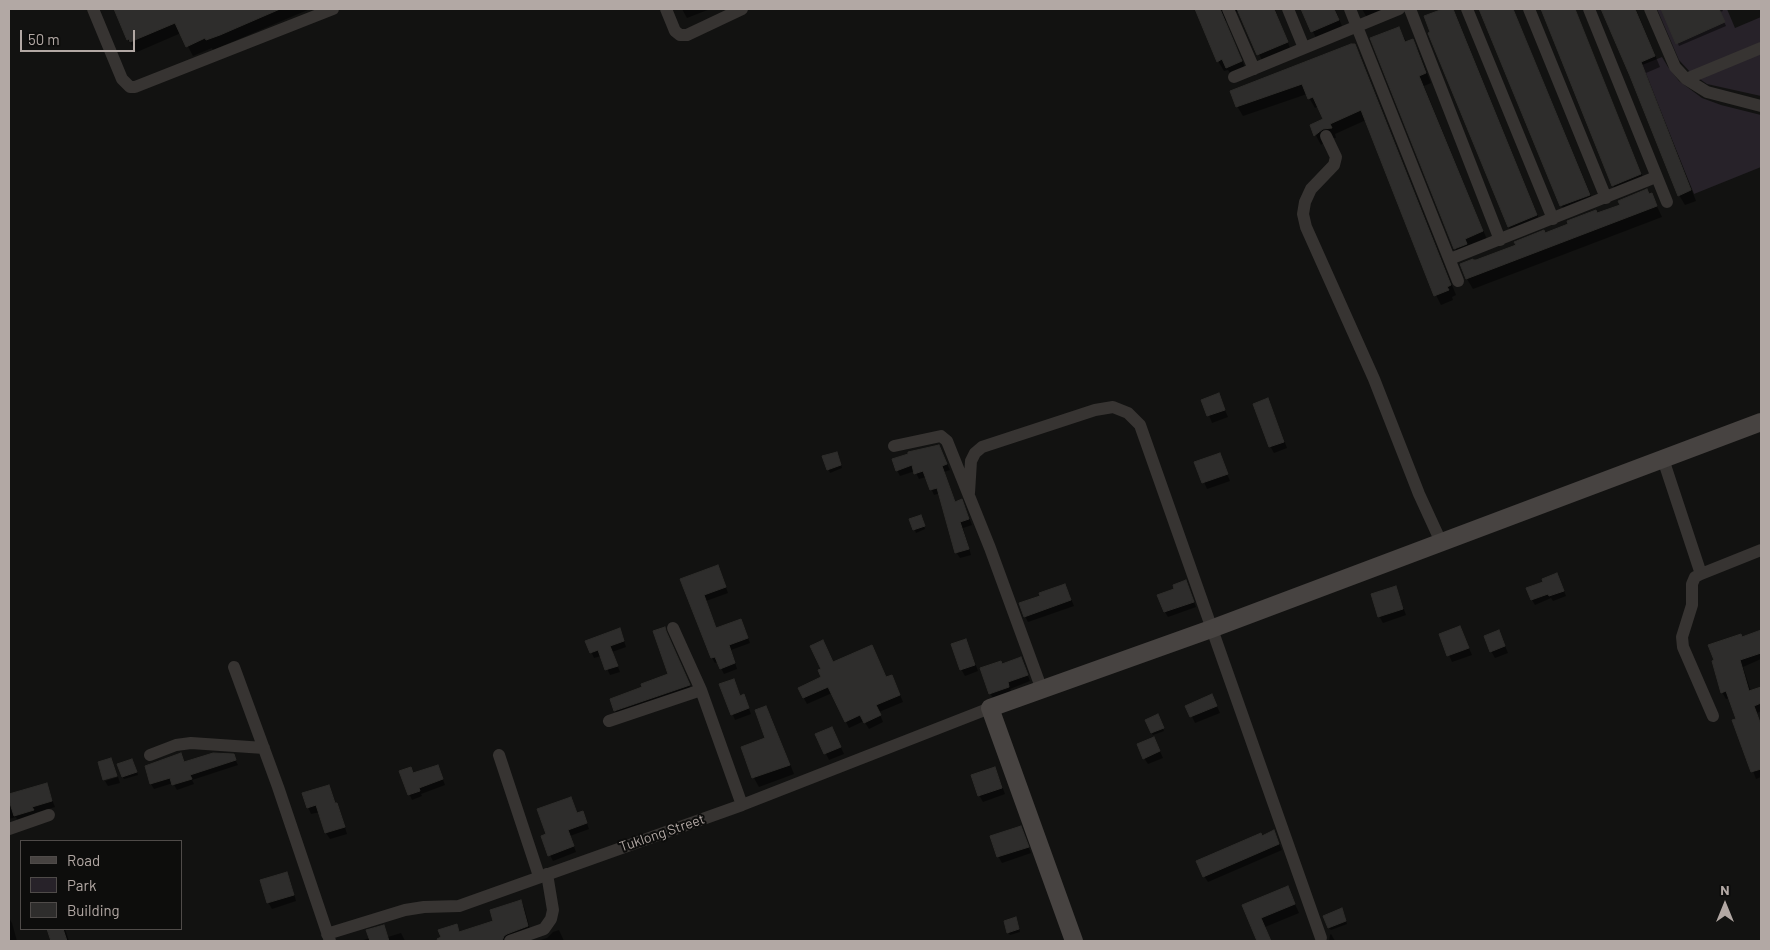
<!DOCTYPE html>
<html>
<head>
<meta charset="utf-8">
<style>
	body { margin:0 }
	#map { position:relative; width:1770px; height:950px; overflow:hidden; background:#121211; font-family:Barlow,sans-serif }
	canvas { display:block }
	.frame { position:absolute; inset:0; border:10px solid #b2a8a4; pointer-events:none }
	.legend { position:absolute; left:20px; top:840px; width:162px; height:90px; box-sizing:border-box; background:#0d0d0c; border:1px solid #4f4b49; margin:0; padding:6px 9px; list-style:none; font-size:15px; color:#b2a8a4 }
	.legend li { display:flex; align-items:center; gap:10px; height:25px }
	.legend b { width:25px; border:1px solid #4f4b49 }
	.north { position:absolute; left:1700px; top:880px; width:50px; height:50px; -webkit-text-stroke:4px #0d0d0c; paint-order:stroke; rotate:0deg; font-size:14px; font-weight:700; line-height:20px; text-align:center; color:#b2a8a4 }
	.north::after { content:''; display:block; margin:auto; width:18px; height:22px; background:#b2a8a4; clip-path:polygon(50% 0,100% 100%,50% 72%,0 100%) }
	.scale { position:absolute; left:20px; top:30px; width:115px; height:22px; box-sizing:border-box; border:2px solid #b2a8a4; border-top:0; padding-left:6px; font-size:15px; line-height:18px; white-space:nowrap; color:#b2a8a4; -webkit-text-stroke:4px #0d0d0c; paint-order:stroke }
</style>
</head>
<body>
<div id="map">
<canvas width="1770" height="950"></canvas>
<div class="frame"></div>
<ul class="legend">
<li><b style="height:6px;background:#474341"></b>Road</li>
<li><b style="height:14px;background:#272229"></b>Park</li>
<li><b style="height:14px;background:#2e2d2c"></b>Building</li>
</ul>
<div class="north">N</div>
<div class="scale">50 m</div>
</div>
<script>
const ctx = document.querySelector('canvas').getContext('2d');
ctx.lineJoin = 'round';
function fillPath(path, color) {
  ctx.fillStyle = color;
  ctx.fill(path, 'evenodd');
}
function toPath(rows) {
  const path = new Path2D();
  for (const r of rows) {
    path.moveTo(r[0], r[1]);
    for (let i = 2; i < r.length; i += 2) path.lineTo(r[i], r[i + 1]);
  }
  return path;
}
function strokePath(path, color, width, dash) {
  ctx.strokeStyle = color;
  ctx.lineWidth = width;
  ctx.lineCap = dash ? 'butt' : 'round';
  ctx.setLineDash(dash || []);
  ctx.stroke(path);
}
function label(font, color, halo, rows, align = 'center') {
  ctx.font = font + ' Barlow,sans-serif';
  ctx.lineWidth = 4;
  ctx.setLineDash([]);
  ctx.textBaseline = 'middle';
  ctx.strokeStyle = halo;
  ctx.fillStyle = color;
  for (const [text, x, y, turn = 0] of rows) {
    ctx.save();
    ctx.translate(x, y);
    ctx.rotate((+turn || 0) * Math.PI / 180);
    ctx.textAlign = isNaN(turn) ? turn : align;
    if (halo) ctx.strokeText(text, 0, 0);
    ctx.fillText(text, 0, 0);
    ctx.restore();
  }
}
fillPath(toPath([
	[1657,9,1727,9,1735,28,1761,17,1761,96,1707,84,1691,73,1679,60],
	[1662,57,1668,67,1679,81,1702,98,1721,105,1761,115,1761,167,1694,194,1642,65]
]), '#272229');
fillPath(toPath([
	[115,9,310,9,213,50,212,48,193,56,181,33,137,52,128,40],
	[682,9,710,9,687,18],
	[1196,9,1275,9,1292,53,1264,65,1240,12,1231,11,1227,15,1226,23,1247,72,1233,78,1228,70,1224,71,1218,61],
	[1302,9,1335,9,1344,31,1318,42],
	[1362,9,1395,9,1369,21],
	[1446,9,1453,9,1457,17,1542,226,1515,237,1509,227,1447,75,1426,17],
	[1480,9,1513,9,1595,205,1567,216,1562,206],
	[1542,9,1575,9,1646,185,1619,195,1613,185],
	[1603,9,1636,9,1660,67,1646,73,1696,201,1685,205,1679,195],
	[1662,9,1722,9,1723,11,1720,12,1726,26,1679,46],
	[1399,28,1407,43,1412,40,1418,50,1431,83,1424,86,1488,242,1461,258,1455,248],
	[1355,45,1360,55,1456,295,1452,297,1453,300,1441,305,1436,295,1366,120,1335,134,1336,138,1329,138,1321,145,1311,126,1324,120,1319,106,1315,108,1307,94,1243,116,1237,106],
	[1651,194,1662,217,1473,289,1467,279,1462,265,1473,262],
	[1218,395,1228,417,1212,423,1203,400],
	[1271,406,1287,448,1274,453,1270,446],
	[939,447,950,470,944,472,955,503,965,507,972,525,963,528,971,555,960,558,956,552,940,493,934,495,926,477,919,479,915,471,900,476,897,470],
	[1219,455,1230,481,1207,489,1196,463],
	[838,456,842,468,830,473,824,457],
	[922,519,925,529,916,533,911,520],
	[720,572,728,593,706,601,716,630,741,621,750,643,731,650,737,669,724,674,718,662,715,663,712,658,682,580],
	[1557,574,1566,596,1553,601,1551,598,1535,605,1532,600,1545,583],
	[1185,581,1196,607,1168,617,1165,612,1176,590],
	[1065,585,1074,606,1028,622,1025,616,1042,597],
	[1396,588,1406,615,1383,623,1379,616],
	[664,628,692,691,618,716,615,710,644,688,670,674],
	[1460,628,1472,655,1452,662,1440,635],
	[1761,630,1761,659,1743,667,1751,692,1761,688,1761,711,1757,713,1761,724,1761,777,1756,779,1734,721,1738,719,1730,698,1726,699,1722,692,1742,638],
	[1499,632,1508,653,1495,658,1491,651],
	[622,635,626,647,612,652,620,672,610,675,601,656,594,658,587,642],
	[966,640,978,671,965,676,961,669],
	[1021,658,1030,681,1010,689,1012,694,994,700,990,693,1002,665],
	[833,663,886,679,895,683,903,702,879,712,883,722,869,729,864,721,849,728,832,693,807,704,799,689,823,677],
	[733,680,741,697,746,701,751,714,735,720,721,685],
	[1215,702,1220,713,1195,723,1187,706],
	[766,708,771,717,794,774,759,787,754,778,743,748,767,739],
	[1159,719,1164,731,1153,735,1152,733],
	[817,735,835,735,844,754,829,760],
	[1157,745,1163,758,1148,764,1144,758],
	[180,754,184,763,233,755,238,765,192,780,194,784,177,790,173,783,154,789,151,784],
	[134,763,138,775,124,779,122,776],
	[410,768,414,775,440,772,445,785,421,794,422,796,412,800,400,772],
	[995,768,1005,794,983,802,979,795],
	[118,777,120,783,108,786,105,781],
	[46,785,55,807,35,813,36,816,18,822,16,817,9,819,9,795],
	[328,786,336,804,340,811,347,834,330,839,326,833,320,812,311,814,308,807],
	[571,798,578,814,585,818,589,829,570,836,576,852,553,861,550,855,548,835],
	[1020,827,1031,853,1002,863,998,856],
	[1274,832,1282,850,1208,882,1204,876],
	[286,874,290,880,296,901,272,909,268,902],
	[1287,887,1299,913,1265,927,1271,941,1255,941,1258,940,1244,906],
	[521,901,524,907,531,932,502,941,443,941,440,931,456,926,460,933,495,922],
	[1343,913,1347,924,1331,930,1329,928],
	[9,918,12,923,17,941,9,941],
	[1017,922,1020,932,1010,935,1008,932],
	[383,927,388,937,401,933,405,941,360,941,370,938],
	[49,929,65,929,69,941,53,941],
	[559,930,564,941,537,941,547,938,553,932],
	[1331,934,1335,941,1329,941,1330,935]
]), '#0007');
const building = toPath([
	[114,9,280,9,220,35,206,40,205,38,186,47,175,23,130,42,129,39,127,40,114,9],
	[1195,9,1220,9,1242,61,1226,68,1222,59,1217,62,1195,9],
	[1237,9,1274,9,1288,42,1257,55,1237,9],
	[1301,9,1334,9,1339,20,1311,32,1301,9],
	[1443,9,1453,9,1537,215,1508,227,1428,33,1430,32,1424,16,1443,9],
	[1479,9,1513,9,1590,195,1560,206,1479,9],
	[1541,9,1575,9,1641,174,1612,186,1541,9],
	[1601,9,1635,9,1655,56,1641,62,1691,190,1678,196,1630,76,1601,9],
	[1661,9,1719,9,1725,22,1676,44,1661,9],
	[1399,27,1405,42,1413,39,1426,73,1419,76,1483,231,1465,239,1467,244,1454,249,1370,38,1399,27],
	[1351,44,1355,44,1451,285,1447,287,1449,290,1434,296,1361,110,1330,124,1332,128,1323,129,1314,136,1310,125,1323,119,1313,97,1308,99,1302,84,1236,107,1230,91,1351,44],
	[1647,189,1649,194,1652,193,1657,206,1466,279,1460,264,1473,259,1473,260,1476,260,1516,245,1514,242,1544,230,1545,233,1568,224,1567,221,1596,210,1597,213,1620,205,1618,201,1647,189],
	[1219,393,1225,410,1207,416,1201,400,1219,393],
	[1268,398,1284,442,1269,447,1253,404,1268,398],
	[939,445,947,464,942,466,955,502,962,499,969,519,960,522,969,549,955,553,937,488,930,490,923,471,914,474,912,465,896,471,892,459,908,454,908,452,939,445],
	[837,452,841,465,827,470,822,456,837,452],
	[1220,453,1228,474,1202,483,1194,462,1220,453],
	[921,515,925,526,913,530,909,519,921,515],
	[718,565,726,587,704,595,716,628,741,619,748,638,729,645,735,663,720,669,715,657,711,658,680,579,718,565],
	[1557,573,1564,591,1549,596,1548,594,1531,600,1526,588,1543,582,1542,579,1557,573],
	[1186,580,1194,602,1164,612,1157,595,1174,589,1173,585,1186,580],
	[1065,584,1071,600,1024,617,1019,603,1040,596,1039,593,1065,584],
	[1396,586,1403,609,1378,617,1371,594,1396,586],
	[1460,626,1469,648,1447,656,1439,634,1460,626],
	[665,627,666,631,690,685,614,711,610,699,642,687,641,684,668,674,653,631,665,627],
	[620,628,624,641,610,646,618,666,605,670,598,650,590,653,585,641,620,628],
	[1499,630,1505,646,1490,652,1484,636,1499,630],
	[1761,630,1761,653,1740,660,1749,691,1761,687,1761,703,1754,706,1761,725,1761,769,1751,772,1732,720,1736,719,1726,691,1721,693,1712,661,1714,660,1708,645,1741,634,1742,637,1761,630],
	[966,639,975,665,960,670,951,644,966,639],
	[823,640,833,662,872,645,886,677,892,675,900,695,876,705,881,715,864,723,860,715,845,722,828,687,803,698,798,688,821,677,818,670,821,669,810,646,823,640],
	[1021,657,1028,675,1008,682,1009,687,989,694,980,668,1001,661,1002,664,1021,657],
	[734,679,740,696,744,694,749,708,731,715,719,684,734,679],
	[1212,694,1217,706,1190,717,1185,706,1212,694],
	[766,706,790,765,752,778,741,747,765,738,755,710,766,706],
	[1158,714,1164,728,1151,733,1145,720,1158,714],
	[832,727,841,747,824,754,815,734,832,727],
	[1154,737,1160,751,1143,759,1137,744,1154,737],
	[181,753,184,762,213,753,234,754,236,760,190,775,192,779,172,785,170,778,150,784,145,766,181,753],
	[111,758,117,776,103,780,98,762,111,758],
	[132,759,137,772,122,777,117,764,132,759],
	[438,765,443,779,419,788,420,791,408,795,399,771,411,767,413,773,438,765],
	[995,767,1002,788,978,796,971,775,995,767],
	[47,783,52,801,32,807,34,810,14,816,9,800,9,794,47,783],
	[329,785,335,803,337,803,345,827,325,833,316,805,307,808,302,793,329,785],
	[571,797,577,813,583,811,587,823,568,830,574,846,548,856,541,836,546,834,537,809,571,797],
	[1021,826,1029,847,997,857,990,836,1021,826],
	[1274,830,1279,844,1203,877,1196,861,1261,833,1262,836,1274,830],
	[287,872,294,895,267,903,260,880,287,872],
	[1288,886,1295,904,1261,918,1271,941,1257,941,1242,905,1288,886],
	[521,900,528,926,507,934,504,936,502,941,438,941,437,939,441,937,438,930,457,924,459,932,493,921,490,910,521,900],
	[1342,908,1346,921,1328,928,1323,916,1342,908],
	[1016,917,1019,929,1007,933,1004,921,1016,917],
	[384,925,389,941,370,941,366,930,384,925],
	[47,929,63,929,67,941,51,941,47,929]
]);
fillPath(building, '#2e2d2c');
strokePath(building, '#2e2d2b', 1);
strokePath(toPath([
	[93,9,122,79,130,87,135,87,333,9],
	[666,9,675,31,680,35,687,35,742,9],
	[1228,9,1254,69],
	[1288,9,1304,48],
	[1350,9,1458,281],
	[1410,9,1500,240],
	[1467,9,1553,219],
	[1529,9,1606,198],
	[1589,9,1667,202],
	[1650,9,1675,67,1686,79,1707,92,1761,106],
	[1234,77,1399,9],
	[1686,79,1761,48],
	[1326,136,1336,157,1334,165,1311,189,1305,202,1303,214,1306,227,1374,379,1419,494,1441,542],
	[1450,259,1656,177],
	[894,446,941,436,947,441,990,548,1042,690],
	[1663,459,1701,574,1761,550],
	[969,493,971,461,975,453,982,447,1095,410,1113,407,1128,413,1140,425,1321,938],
	[1701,574,1695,577,1692,584,1692,605,1682,637,1683,647,1713,716],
	[673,628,701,690,742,805],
	[234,667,278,787,330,941],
	[609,721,701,690],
	[150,755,176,745,191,743,264,748],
	[499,755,539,876],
	[9,829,49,815],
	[327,934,405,910,424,907,459,906,742,805,990,708],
	[510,941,544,929,551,919,553,910,547,874]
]), '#373432', 12);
strokePath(toPath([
	[1074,941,990,708,1211,629,1761,422]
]), '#474341', 18);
label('14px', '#b2a8a4', '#0d0d0c', [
	["Tuklong Street",662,833,-19]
]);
</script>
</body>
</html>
